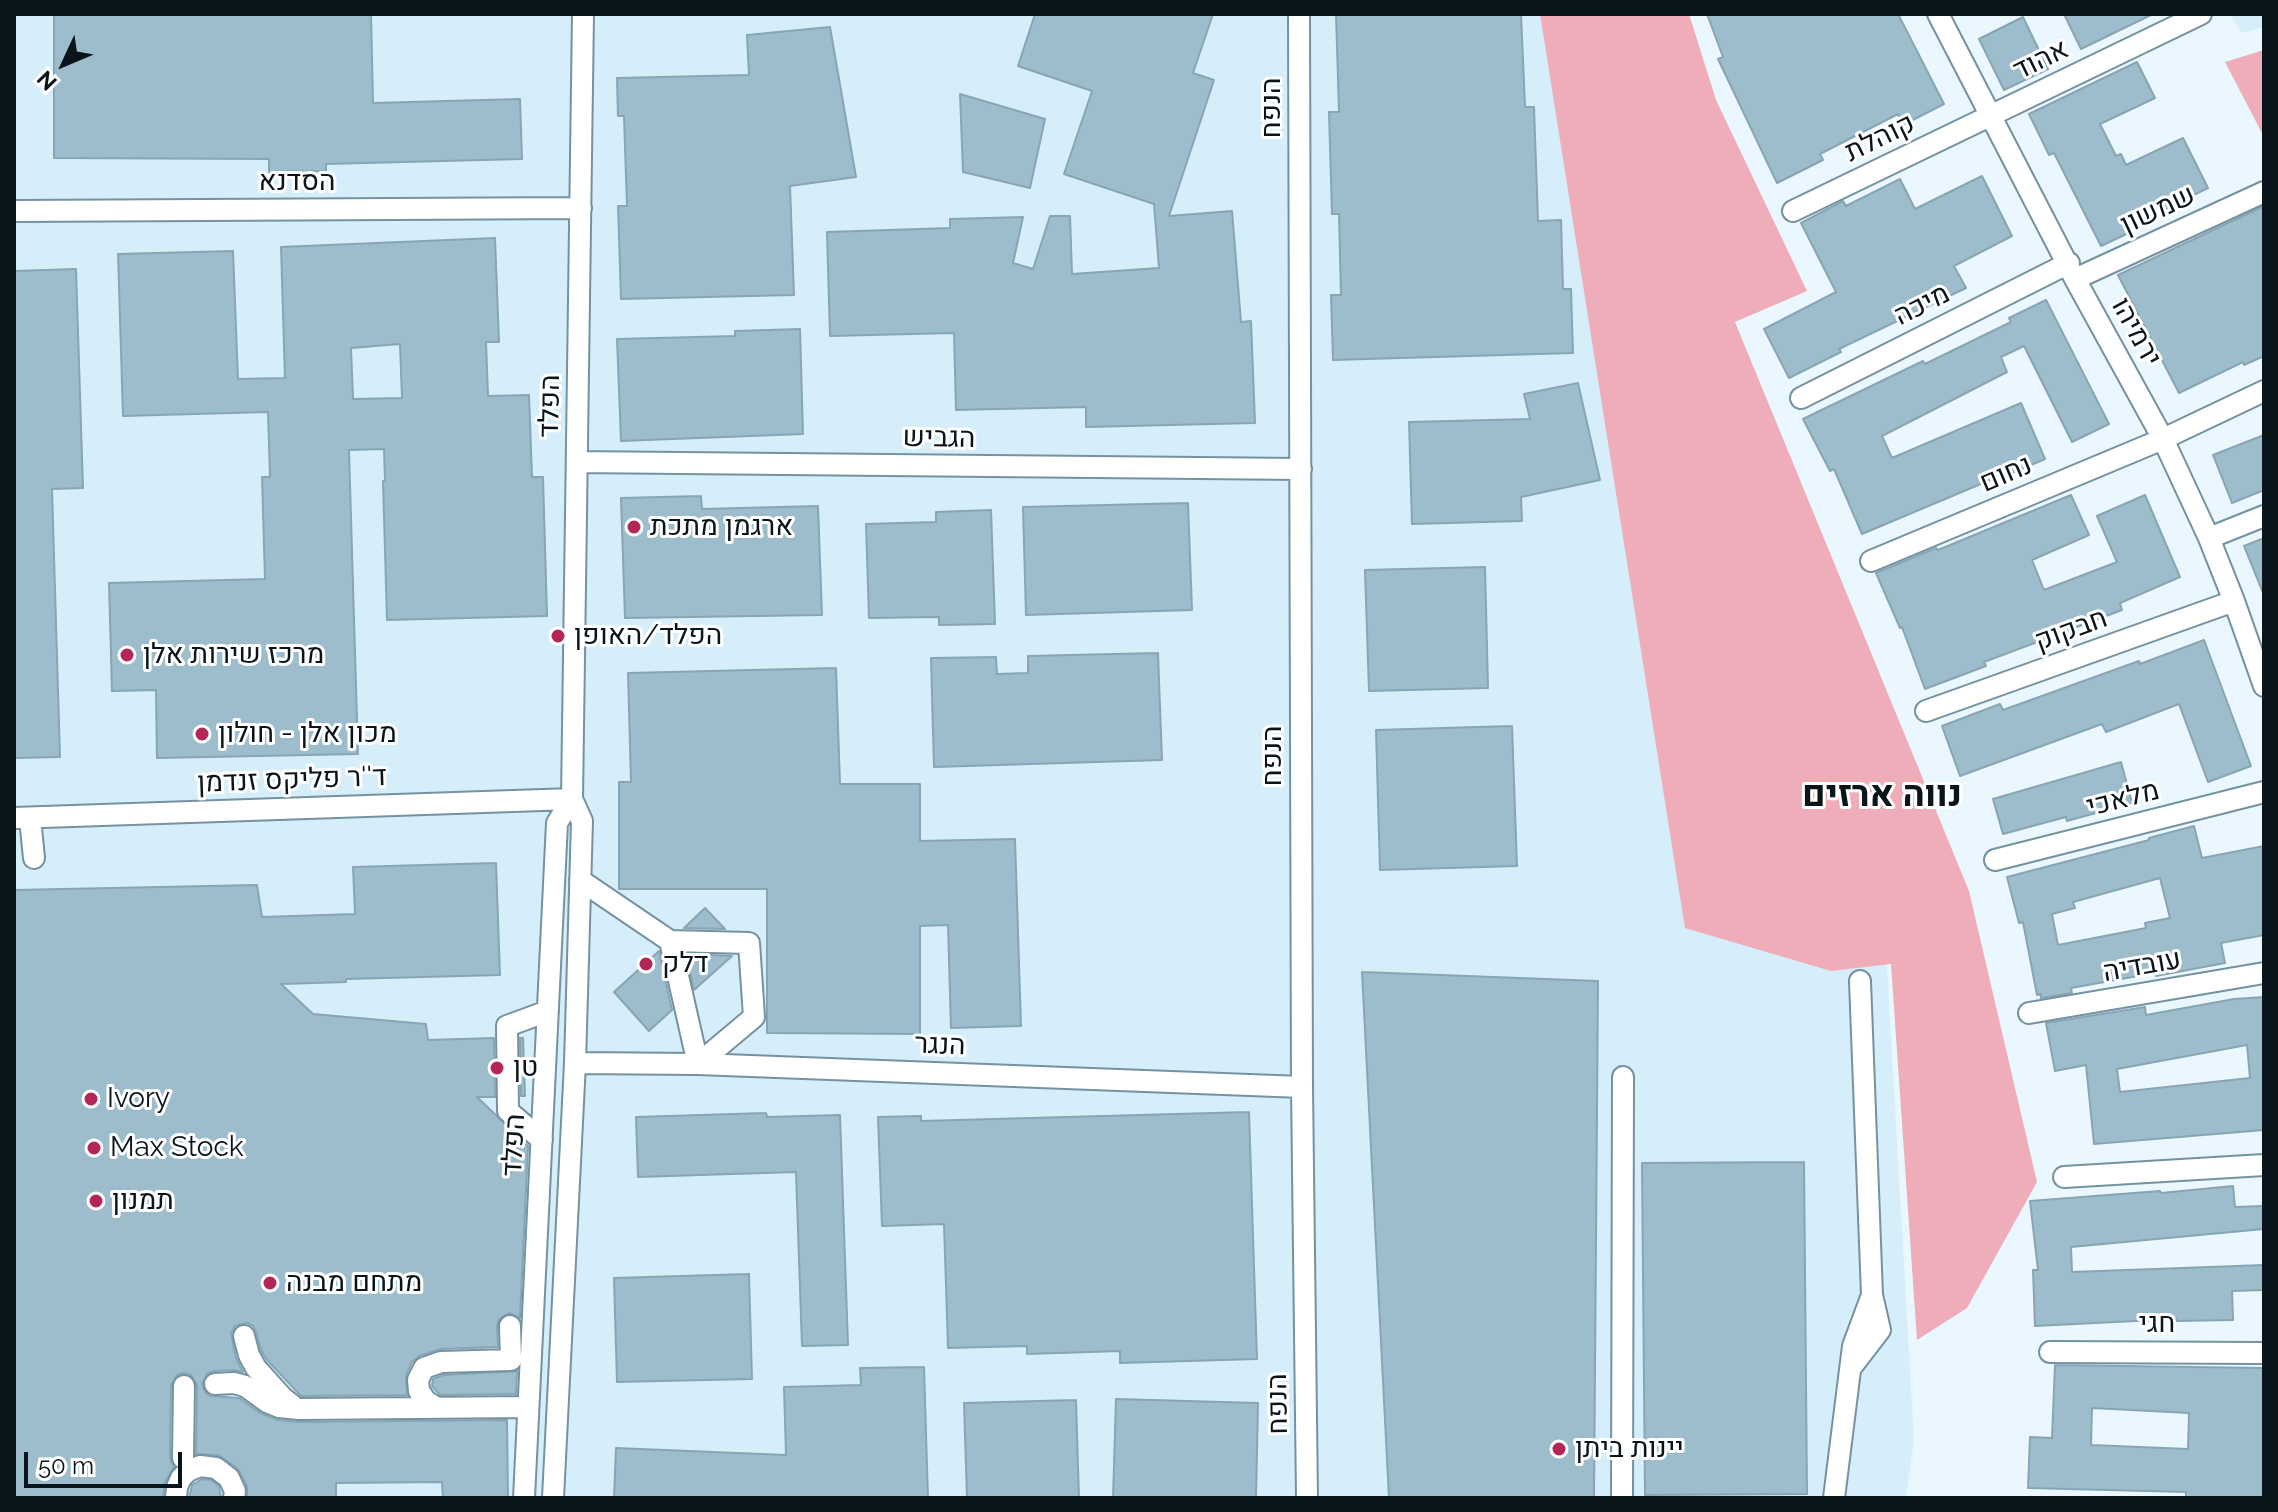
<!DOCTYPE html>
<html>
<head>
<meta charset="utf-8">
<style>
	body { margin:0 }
	#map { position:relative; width:2278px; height:1512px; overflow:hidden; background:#ebf7fe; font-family:Raleway,sans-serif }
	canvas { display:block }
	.frame { position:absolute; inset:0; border:16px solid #0a151b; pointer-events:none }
	.north { position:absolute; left:24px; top:24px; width:80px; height:80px; -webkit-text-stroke:6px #fff; paint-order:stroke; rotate:226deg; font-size:22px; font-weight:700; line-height:32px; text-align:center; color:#0a151b }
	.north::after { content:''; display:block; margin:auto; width:28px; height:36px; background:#0a151b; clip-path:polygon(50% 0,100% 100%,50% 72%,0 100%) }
	.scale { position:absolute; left:24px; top:1452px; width:158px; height:36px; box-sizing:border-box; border:4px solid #0a151b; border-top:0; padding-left:10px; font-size:24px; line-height:28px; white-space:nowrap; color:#0a151b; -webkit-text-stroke:6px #fff; paint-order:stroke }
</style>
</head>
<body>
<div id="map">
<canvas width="2278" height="1512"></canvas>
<div class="frame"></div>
<div class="north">N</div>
<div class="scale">50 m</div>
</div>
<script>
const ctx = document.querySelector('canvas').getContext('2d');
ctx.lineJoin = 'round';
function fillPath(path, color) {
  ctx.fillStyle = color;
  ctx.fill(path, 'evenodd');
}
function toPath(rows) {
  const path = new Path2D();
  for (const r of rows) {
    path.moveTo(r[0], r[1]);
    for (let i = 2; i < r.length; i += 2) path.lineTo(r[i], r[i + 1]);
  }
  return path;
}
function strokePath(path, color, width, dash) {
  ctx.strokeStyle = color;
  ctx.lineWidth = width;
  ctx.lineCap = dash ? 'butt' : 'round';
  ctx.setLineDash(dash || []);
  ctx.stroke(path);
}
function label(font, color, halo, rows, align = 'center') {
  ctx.font = font + ' Raleway,Heebo,sans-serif';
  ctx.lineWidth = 6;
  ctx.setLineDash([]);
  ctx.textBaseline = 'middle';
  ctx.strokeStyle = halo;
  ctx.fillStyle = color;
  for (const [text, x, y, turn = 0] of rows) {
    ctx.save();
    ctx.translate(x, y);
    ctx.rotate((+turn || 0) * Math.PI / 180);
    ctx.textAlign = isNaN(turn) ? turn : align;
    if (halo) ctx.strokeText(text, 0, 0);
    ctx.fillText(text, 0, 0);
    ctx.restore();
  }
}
fillPath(toPath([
	[14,14,1574,14,1884,915,1914,1440,1906,1498,14,1498],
	[2230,14,2264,14,2264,27,2242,33]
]), '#d6eefa');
fillPath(toPath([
	[1540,14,1689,14,1716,100,1807,291,1735,322,1969,891,2037,1182,1967,1308,1917,1340,1891,964,1831,971,1685,928],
	[2264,50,2264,137,2225,62]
]), '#efacb9');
const building = toPath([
	[54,14,371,14,373,103,520,99,522,159,326,164,326,171,269,172,269,159,54,158,54,14],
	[1035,14,1213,14,1193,73,1214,80,1169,216,1232,211,1241,322,1251,321,1255,423,1086,427,1086,407,956,410,954,333,830,336,827,232,950,228,950,219,1023,217,1013,263,1033,269,1050,216,1070,216,1072,274,1159,268,1154,204,1064,174,1092,91,1018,66,1035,14],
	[1336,14,1521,14,1525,107,1534,107,1538,221,1561,220,1563,289,1571,289,1573,353,1333,360,1331,295,1341,295,1339,214,1332,214,1329,112,1339,112,1336,14],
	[1707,14,1898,14,1944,104,1903,125,1898,114,1820,154,1823,160,1777,183,1718,59,1723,57,1707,14],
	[2064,14,2153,14,2081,49,2064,14],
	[2023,17,2048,69,2004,90,1979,39,2023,17],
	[830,27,856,177,790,186,794,295,621,299,618,206,627,206,624,116,618,116,617,78,749,75,747,35,830,27],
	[2137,62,2155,98,2100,124,2116,156,2121,154,2126,165,2183,138,2208,188,2151,216,2154,221,2101,246,2054,153,2049,155,2029,114,2137,62],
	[960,94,1045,119,1030,188,963,172,960,94],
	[1982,176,2012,236,1954,266,1966,288,1839,349,1841,352,1789,378,1764,329,1836,292,1801,223,1843,201,1846,206,1900,179,1915,209,1982,176],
	[2264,206,2264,356,2244,365,2243,362,2179,393,2118,275,2264,206],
	[495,238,499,342,486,342,488,396,529,395,532,477,543,477,547,616,387,620,383,481,385,481,384,449,349,450,358,754,157,758,156,690,112,691,109,583,265,579,262,477,270,477,268,412,123,416,118,254,233,251,238,379,285,378,281,247,495,238],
	[400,344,402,398,353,399,351,348,400,344],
	[76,269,83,488,52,489,60,757,14,758,14,271,76,269],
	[2046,300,2109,424,2072,442,2024,346,2001,357,2007,372,1882,436,1892,458,2021,403,2045,459,1996,480,1995,478,1862,534,1834,469,1830,471,1803,419,1923,361,1925,364,2011,322,2009,318,2046,300],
	[800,329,803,434,621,441,617,339,735,336,735,331,800,329],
	[1578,383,1600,480,1521,497,1522,521,1412,524,1409,422,1530,419,1524,394,1578,383],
	[2264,435,2264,490,2232,503,2213,455,2264,435],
	[2071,495,2089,535,2032,560,2044,590,2117,562,2097,516,2145,495,2180,577,2120,603,2122,610,1984,662,1986,666,1925,689,1902,627,1900,628,1876,573,1936,548,1938,550,2071,495],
	[701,496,702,509,818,506,822,615,625,618,621,498,701,496],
	[1188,503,1192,610,1026,615,1023,507,1188,503],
	[991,510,995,624,939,625,939,617,869,618,866,524,936,522,936,512,991,510],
	[2264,538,2264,593,2263,593,2244,546,2264,538],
	[1485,567,1488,688,1369,691,1365,570,1485,567],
	[2204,640,2251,766,2208,782,2179,704,2106,732,2102,724,1960,776,1942,726,2000,704,2003,710,2139,661,2140,664,2204,640],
	[1158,653,1162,760,934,767,931,658,996,657,997,674,1028,673,1028,656,1158,653],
	[836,668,840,784,920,784,920,841,1015,839,1021,1026,951,1028,948,925,920,926,920,1034,767,1033,767,889,619,889,619,782,631,782,628,673,836,668],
	[1512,726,1517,866,1380,870,1376,730,1512,726],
	[2121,762,2132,803,2067,821,2066,817,2003,834,1993,799,2121,762],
	[2194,826,2202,858,2264,846,2264,935,2221,943,2225,963,2156,976,2155,973,2071,988,2072,993,2041,998,2041,994,2037,995,2023,922,2019,923,2007,877,2149,840,2149,838,2194,826],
	[2160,878,2170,918,2145,923,2146,928,2058,945,2052,914,2075,908,2073,902,2160,878],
	[496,863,500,975,346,979,346,982,281,984,313,1014,426,1024,428,1040,494,1038,495,1097,477,1097,528,1146,520,1318,509,1313,499,1319,497,1326,498,1347,441,1349,419,1356,412,1362,406,1375,407,1395,301,1396,267,1360,261,1350,256,1332,253,1326,247,1323,235,1326,231,1333,236,1358,243,1372,233,1370,214,1371,207,1374,202,1384,205,1392,210,1396,239,1398,260,1413,278,1420,299,1422,507,1420,508,1498,443,1498,442,1482,336,1483,336,1498,247,1498,247,1486,237,1468,218,1455,196,1454,197,1385,191,1375,183,1373,177,1375,171,1385,170,1458,174,1467,165,1482,163,1498,14,1498,14,890,257,885,262,917,355,914,353,867,496,863],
	[705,908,725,929,684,928,705,908],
	[659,951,672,1010,649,1031,614,992,659,951],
	[686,954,732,956,694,990,686,954],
	[1362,972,1598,981,1594,1498,1389,1498,1362,972],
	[2264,997,2264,1130,2094,1144,2086,1065,2055,1071,2046,1023,2145,1007,2146,1015,2234,999,2264,997],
	[2247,1045,2250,1078,2120,1092,2117,1069,2247,1045],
	[520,1038,523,1038,525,1096,521,1096,520,1038],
	[1249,1112,1257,1359,1120,1363,1120,1351,1027,1354,1027,1346,948,1348,944,1224,882,1226,878,1117,921,1116,921,1121,1249,1112],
	[766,1113,767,1117,840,1115,848,1345,802,1346,796,1172,638,1177,636,1117,766,1113],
	[1804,1162,1807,1494,1645,1495,1642,1163,1804,1162],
	[2233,1186,2235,1207,2264,1206,2264,1229,2071,1247,2072,1272,2264,1265,2264,1290,2232,1291,2233,1320,2176,1321,2176,1319,2035,1326,2033,1270,2038,1270,2030,1201,2160,1191,2161,1193,2233,1186],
	[749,1274,752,1379,617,1382,614,1278,749,1274],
	[2055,1365,2264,1368,2264,1498,2186,1498,2186,1492,2028,1488,2030,1437,2052,1438,2055,1365],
	[2092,1408,2189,1413,2188,1449,2091,1445,2092,1408],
	[924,1367,928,1498,614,1498,616,1448,786,1455,784,1387,861,1385,860,1368,924,1367],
	[517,1371,516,1394,440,1395,432,1386,433,1379,443,1375,517,1371],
	[1116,1399,1258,1403,1256,1498,1113,1498,1116,1399],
	[1076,1400,1079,1498,967,1498,964,1403,1076,1400],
	[202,1479,211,1480,219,1486,221,1498,189,1498,192,1485,202,1479]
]);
fillPath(building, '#9ebdcc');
strokePath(building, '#87a5b4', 2);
const minor = toPath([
	[1299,14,1302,1087,1307,1498],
	[1938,14,2075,279,2163,439,2209,538,2234,601,2264,686],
	[14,211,581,208],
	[1793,211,2201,14],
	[2075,279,2264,192],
	[1801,398,2069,263],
	[577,462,1301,469],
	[2209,538,2264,516],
	[1871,561,2163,439,2264,391],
	[1926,711,2234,601],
	[14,818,572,799],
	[30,818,34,858],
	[1995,860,2264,792],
	[580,880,670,941,698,1064,754,1017,749,943,670,941],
	[2029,1013,2264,973],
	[575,1063,698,1064,1302,1087],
	[542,1140,508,1111,507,1026,548,1011],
	[2064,1177,2264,1165],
	[244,1336,249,1355,256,1368,283,1398,292,1405],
	[2050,1352,2264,1353],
	[1850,1369,1880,1330,1872,1295,1860,981],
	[215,1384,234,1383,245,1386,267,1402,279,1407,299,1409,528,1407],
	[437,1408,426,1401,419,1391,418,1380,424,1368,441,1362,511,1360,510,1326],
	[183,1458,184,1386],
	[176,1498,177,1487,181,1478,188,1471,200,1466,216,1468,229,1478,235,1491,234,1498],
	[524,1498,557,823,572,799],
	[553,1498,575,1063,582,821,572,799,583,14],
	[1622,1498,1623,1077],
	[1834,1498,1853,1346,1872,1295]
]);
strokePath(minor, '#7492a0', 24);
strokePath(minor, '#fff', 20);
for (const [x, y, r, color] of [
	[634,527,8,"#b52658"],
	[558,636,8,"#b52658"],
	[127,655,8,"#b52658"],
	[202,734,8,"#b52658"],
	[646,964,8,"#b52658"],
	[497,1068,8,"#b52658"],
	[91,1099,8,"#b52658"],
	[94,1148,8,"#b52658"],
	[96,1201,8,"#b52658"],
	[270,1283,8,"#b52658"],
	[1559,1449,8,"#b52658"]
]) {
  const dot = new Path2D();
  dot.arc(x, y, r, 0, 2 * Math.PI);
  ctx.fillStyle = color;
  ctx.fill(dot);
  strokePath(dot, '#fff', 3);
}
label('28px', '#0a151b', '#fff', [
	["אהוד",2041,60,-26],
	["הנפח",1272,108,-90],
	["קוהלת",1880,138,-26],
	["הסדנא",297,182],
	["שמשון",2158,210,-25],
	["מיכה",1922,305,-27],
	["ירמיהו",2136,332,61],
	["הפלד",550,406,-89],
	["הגביש",939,438,1],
	["נחום",2006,474,-23],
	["חבקוק",2071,630,-20],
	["הנפח",1273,756,-90],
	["ד''ר פליקס זנדמן",292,780,-2],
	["מלאכי",2123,799,-14],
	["עובדיה",2142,966,-10],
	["הנגר",940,1045,2],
	["הפלד",514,1145,-87],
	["חגי",2157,1324],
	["הנפח",1278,1404,-91]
]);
label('28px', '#0a151b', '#fff', [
	["ארגמן מתכת",650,527],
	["הפלד/האופן",574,636],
	["מרכז שירות אלן",143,655],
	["מכון אלן - חולון",218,734],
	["דלק",662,964],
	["טן",513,1068],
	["Ivory",107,1099],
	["Max Stock",110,1148],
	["תמנון",112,1201],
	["מתחם מבנה",286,1283],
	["יינות ביתן",1575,1449]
], 'left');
label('bold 36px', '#0a151b', '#fff', [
	["נווה ארזים",1882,795]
]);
</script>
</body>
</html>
